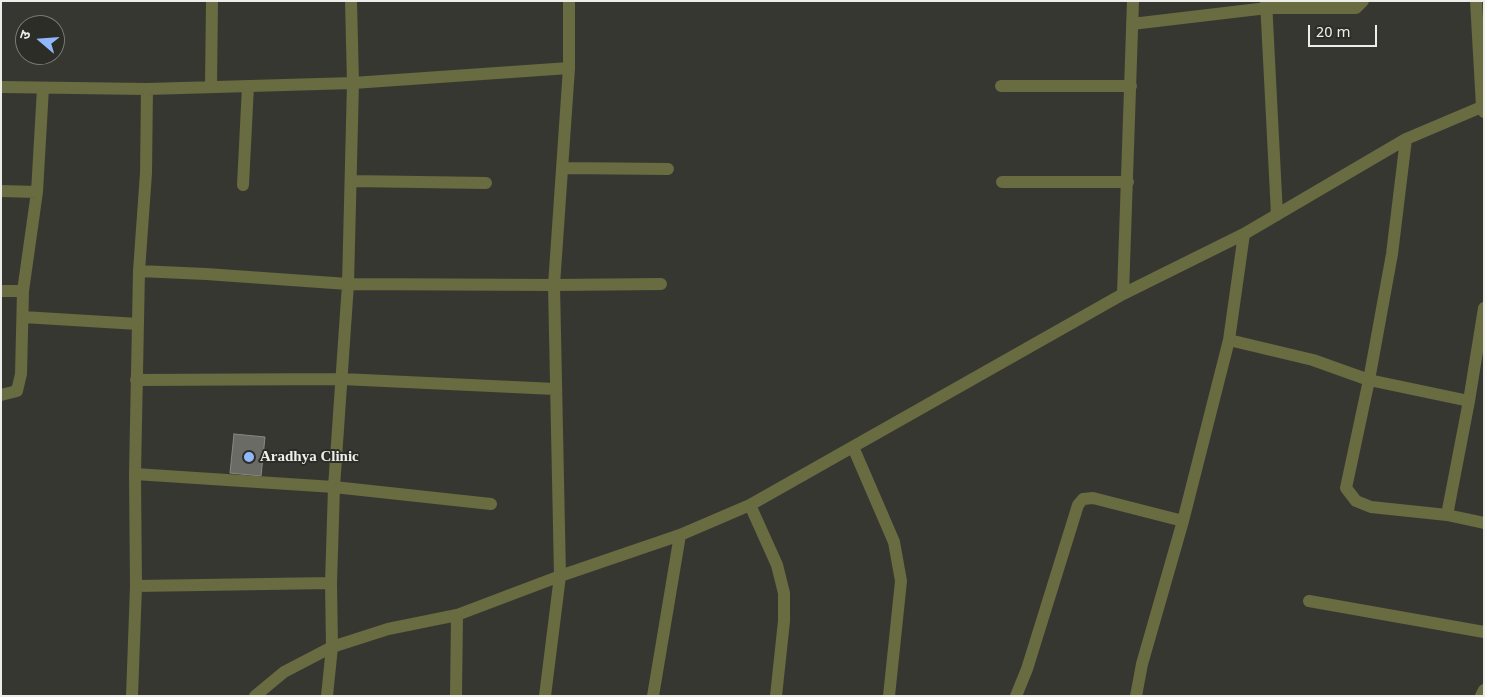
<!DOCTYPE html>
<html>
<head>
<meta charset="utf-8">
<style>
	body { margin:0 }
	#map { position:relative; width:1485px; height:697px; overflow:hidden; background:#373732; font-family:Georgia,"Noto Sans Devanagari",serif }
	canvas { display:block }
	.frame { position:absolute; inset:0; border:2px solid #edeeea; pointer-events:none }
	.north { position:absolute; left:15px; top:15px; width:50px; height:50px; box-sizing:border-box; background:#2d2d28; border:1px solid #7a7a76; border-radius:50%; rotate:288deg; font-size:14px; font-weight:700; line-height:20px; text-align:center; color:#edeeea }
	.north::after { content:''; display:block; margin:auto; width:18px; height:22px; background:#91b8fd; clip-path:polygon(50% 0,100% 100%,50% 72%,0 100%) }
	.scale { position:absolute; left:1308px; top:25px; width:69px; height:22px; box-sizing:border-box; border:2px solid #edeeea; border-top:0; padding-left:6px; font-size:15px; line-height:18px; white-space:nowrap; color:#edeeea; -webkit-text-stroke:4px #2d2d28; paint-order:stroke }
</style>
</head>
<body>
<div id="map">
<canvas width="1485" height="697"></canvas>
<div class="frame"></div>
<div class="north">उ</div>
<div class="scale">20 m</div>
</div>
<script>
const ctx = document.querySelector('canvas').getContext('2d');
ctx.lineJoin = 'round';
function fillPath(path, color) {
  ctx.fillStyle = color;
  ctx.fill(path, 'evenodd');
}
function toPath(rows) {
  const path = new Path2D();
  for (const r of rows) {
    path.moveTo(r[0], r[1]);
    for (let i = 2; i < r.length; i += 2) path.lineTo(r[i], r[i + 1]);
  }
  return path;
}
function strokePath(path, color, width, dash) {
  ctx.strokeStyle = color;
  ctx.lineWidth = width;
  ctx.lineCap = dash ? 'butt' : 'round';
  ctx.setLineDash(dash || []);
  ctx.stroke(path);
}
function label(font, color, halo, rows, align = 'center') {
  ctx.font = font + ' Georgia,serif';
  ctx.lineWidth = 4;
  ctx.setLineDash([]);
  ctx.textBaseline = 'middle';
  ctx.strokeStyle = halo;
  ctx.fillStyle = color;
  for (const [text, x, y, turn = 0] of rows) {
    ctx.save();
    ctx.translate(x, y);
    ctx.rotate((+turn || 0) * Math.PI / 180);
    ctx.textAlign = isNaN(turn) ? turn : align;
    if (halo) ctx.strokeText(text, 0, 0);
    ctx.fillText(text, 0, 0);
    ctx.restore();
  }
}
const building = toPath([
	[234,434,265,437,261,476,230,473,234,434]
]);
fillPath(building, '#6a6b64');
strokePath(building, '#888982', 1);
strokePath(toPath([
	[1266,1,1277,215],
	[1476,1,1482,107,1484,112],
	[1132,24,1267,8,1356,8,1363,1],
	[211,86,212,1],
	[1001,86,1131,86],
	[1,87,147,89,353,83,569,68],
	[1406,139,1392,254,1369,380,1346,488,1356,501,1371,507,1447,515,1484,523],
	[563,168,668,169],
	[351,181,486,183],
	[1002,182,1128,182],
	[243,185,248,86],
	[1,191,37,192],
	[139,271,206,274,348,284,554,285,661,284],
	[1,291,23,291],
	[1123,294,1133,1],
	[23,317,138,324],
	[1229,340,1313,360,1369,380,1469,401],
	[136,380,342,379,555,389],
	[1,395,17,391,21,374,23,291,37,192,43,88],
	[853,447,894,542,901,581,889,696],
	[135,474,334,487,491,504],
	[750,505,777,565,784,593,784,621,776,696],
	[1447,515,1469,401,1484,308],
	[136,586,331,583],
	[1309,601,1484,632],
	[132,696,136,586,135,474,139,271,146,173,147,89],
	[255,696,284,672,332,647,388,629,457,615,560,576,680,535,750,505,1123,294,1244,234,1406,139,1484,106],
	[327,696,332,647,331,583,334,487,348,284,353,83,351,1],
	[456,696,457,615],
	[545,696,560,576,554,285,569,68,569,1],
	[653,696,680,535],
	[1016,696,1027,669,1078,505,1083,499,1093,498,1183,521],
	[1136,696,1142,664,1183,521,1229,340,1244,234],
	[1481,696,1484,690]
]), '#696b41', 12);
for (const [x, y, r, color] of [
	[249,457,6,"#91b8fd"]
]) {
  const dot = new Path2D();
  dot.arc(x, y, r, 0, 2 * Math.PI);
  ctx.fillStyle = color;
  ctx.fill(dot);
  strokePath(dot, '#2d2d28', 2);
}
label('bold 15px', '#edeeea', '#2d2d28', [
	["Aradhya Clinic",260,457]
], 'left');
</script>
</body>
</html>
